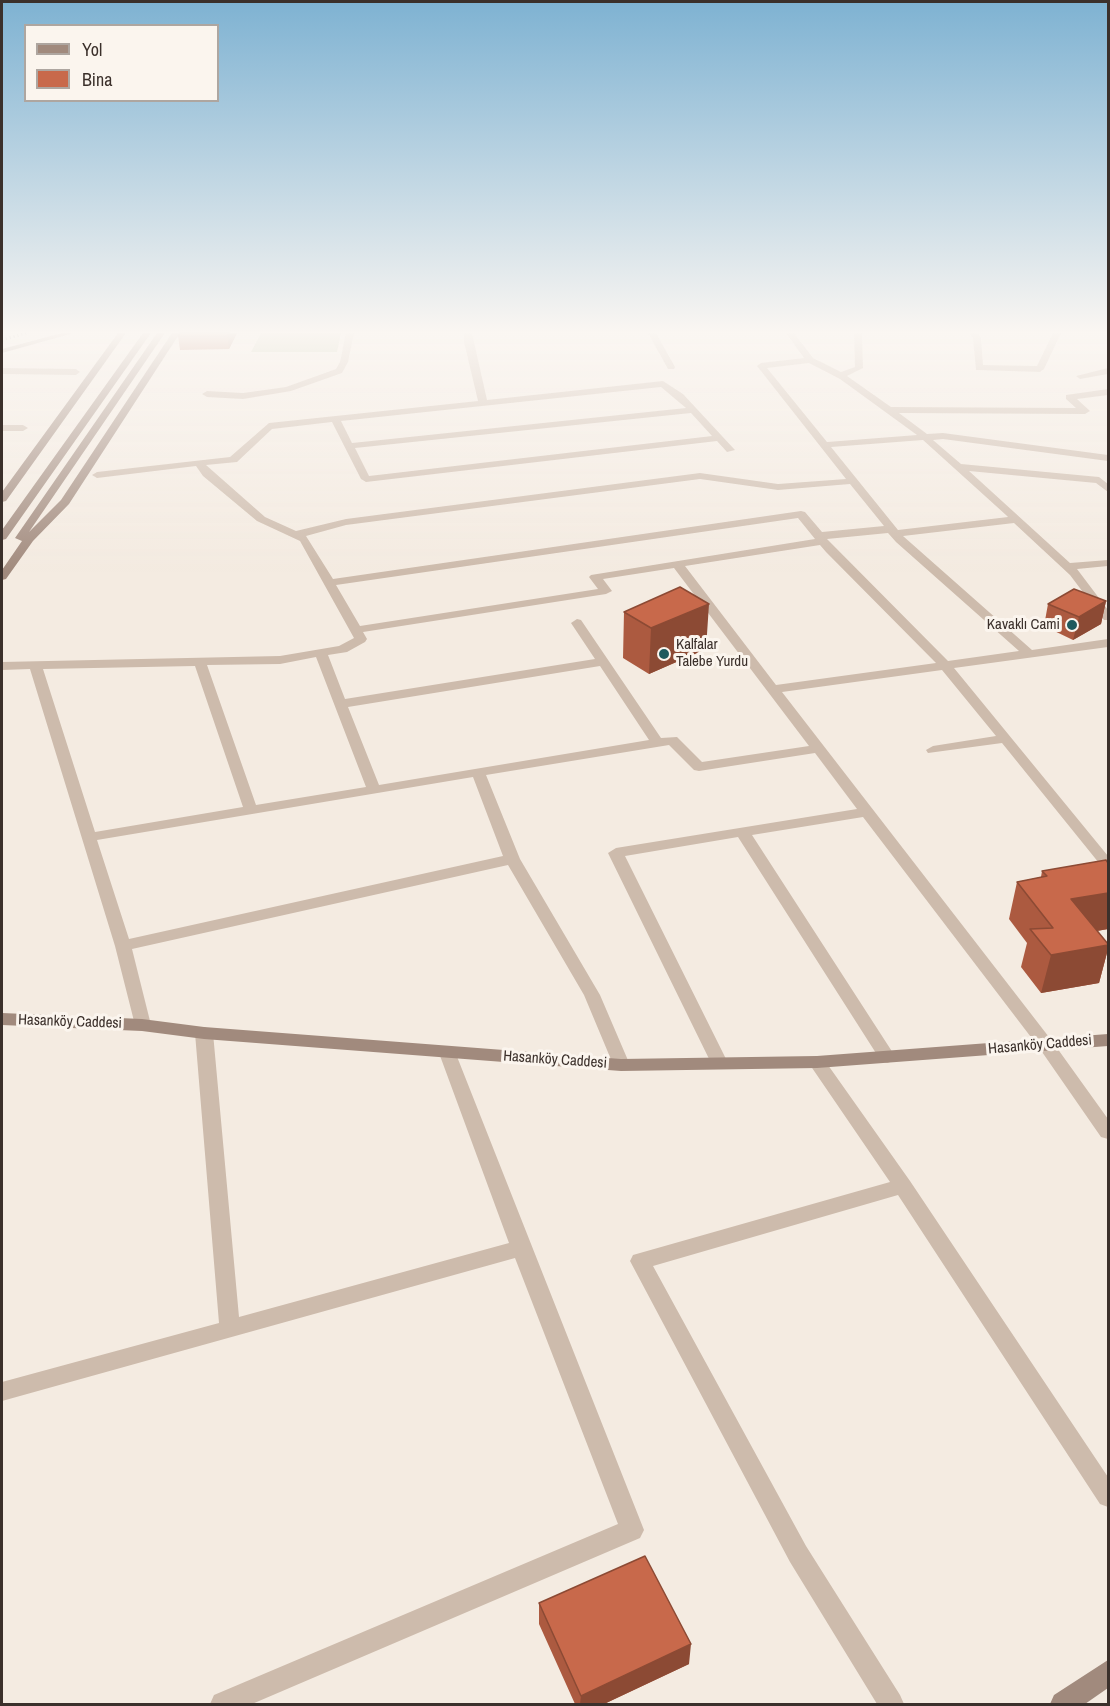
<!DOCTYPE html>
<html>
<head>
<meta charset="utf-8">
<style>
	body { margin:0 }
	#map { position:relative; width:1110px; height:1706px; overflow:hidden; background:#f4ebe1; font-family:"Archivo Narrow",sans-serif }
	canvas { display:block }
	.frame { position:absolute; inset:0; border:3px solid #3b302b; pointer-events:none }
	.legend { position:absolute; left:24px; top:24px; width:195px; height:78px; box-sizing:border-box; background:#fbf5ee; border:2px solid #aea6a0; margin:0; padding:8px 10px; list-style:none; font-size:18px; color:#3b302b }
	.legend li { display:flex; align-items:center; gap:12px; height:30px }
	.legend b { width:30px; border:2px solid #aea6a0 }
</style>
</head>
<body>
<div id="map">
<canvas width="1110" height="1706"></canvas>
<div class="frame"></div>
<ul class="legend">
<li><b style="height:8px;background:#a18a7d"></b>Yol</li>
<li><b style="height:16px;background:#c8694b"></b>Bina</li>
</ul>
</div>
<script>
const ctx = document.querySelector('canvas').getContext('2d');
ctx.lineJoin = 'round';
function fillPath(path, color) {
  ctx.fillStyle = color;
  ctx.fill(path, 'evenodd');
}
function toPath(rows) {
  const path = new Path2D();
  for (const r of rows) {
    path.moveTo(r[0], r[1]);
    for (let i = 2; i < r.length; i += 2) path.lineTo(r[i], r[i + 1]);
  }
  return path;
}
function strokePath(path, color, width, dash) {
  ctx.strokeStyle = color;
  ctx.lineWidth = width;
  ctx.lineCap = dash ? 'butt' : 'round';
  ctx.setLineDash(dash || []);
  ctx.stroke(path);
}
function label(font, color, halo, rows, align = 'center') {
  ctx.font = font + ' "Archivo Narrow",sans-serif';
  ctx.lineWidth = 6;
  ctx.setLineDash([]);
  ctx.textBaseline = 'middle';
  ctx.strokeStyle = halo;
  ctx.fillStyle = color;
  for (const [text, x, y, turn = 0] of rows) {
    ctx.save();
    ctx.translate(x, y);
    ctx.rotate((+turn || 0) * Math.PI / 180);
    ctx.textAlign = isNaN(turn) ? turn : align;
    if (halo) ctx.strokeText(text, 0, 0);
    ctx.fillText(text, 0, 0);
    ctx.restore();
  }
}
fillPath(toPath([
	[261,333,341,333,337,352,251,352]
]), '#b8c4a0');
fillPath(toPath([
	[346,333,354,333,348,362,342,373,291,391,243,399,207,397,202,394,207,391,243,393,286,387,336,369,340,362,346,333],
	[464,333,472,333,487,400,663,381,683,394,735,450,727,452,717,441,366,482,361,479,332,422,272,429,237,462,206,465,265,517,296,531,346,519,700,473,778,484,846,479,757,366,761,363,804,358,786,333,794,333,813,358,841,372,855,367,854,333,862,333,863,368,847,376,891,407,1076,408,1066,399,1066,395,1108,389,1108,395,1077,399,1090,411,1085,414,899,413,927,434,943,433,1108,455,1108,461,943,439,933,440,961,464,1099,477,1108,484,1108,492,1096,483,969,471,1070,563,1108,560,1108,566,1077,569,1108,610,1108,620,1104,620,1070,575,1014,523,903,536,1032,650,1108,639,1108,647,954,668,1108,856,1108,869,1103,868,1002,743,928,753,926,750,933,746,996,736,942,670,782,692,1052,1041,1108,1119,1108,1139,1101,1137,1040,1049,863,817,752,835,893,1053,896,1057,893,1061,887,1063,881,1061,738,837,625,856,729,1065,726,1069,714,1069,608,853,616,848,857,809,815,753,699,771,694,770,669,745,486,775,520,859,600,995,630,1065,627,1069,615,1069,584,995,508,865,132,949,151,1025,148,1029,136,1029,115,946,30,669,2,670,2,662,280,656,339,646,354,638,300,541,257,521,203,476,196,466,97,478,92,475,97,472,230,457,269,423,478,401,464,342,464,333],
	[809,363,840,379,917,435,827,442,767,368,809,363],
	[661,387,686,408,352,443,341,421,661,387],
	[691,413,712,436,369,476,355,448,691,413],
	[923,440,1006,515,1008,517,898,530,831,447,923,440],
	[700,479,778,490,850,484,884,526,822,532,805,512,801,511,333,579,306,536,346,525,700,479],
	[798,518,815,539,591,575,589,577,598,589,360,626,336,585,798,518],
	[888,533,896,542,1019,651,948,661,827,539,888,533],
	[820,545,826,552,936,663,776,685,685,566,820,545],
	[674,568,809,746,702,762,677,737,661,738,581,620,577,619,571,623,595,659,345,699,328,655,347,652,365,642,367,639,363,632,606,594,612,591,603,579,674,568],
	[316,657,366,787,256,805,207,665,280,664,316,657],
	[195,666,243,807,95,832,43,669,195,666],
	[600,666,649,740,379,785,348,707,600,666],
	[473,777,503,856,129,939,97,840,473,777],
	[648,333,656,333,675,367,674,369,668,369,648,333],
	[969,333,977,333,981,338,983,365,1037,366,1053,333,1061,333,1044,369,1040,372,976,370,973,338,969,333],
	[2,368,76,369,80,372,76,375,2,374,2,368],
	[1108,368,1108,374,1080,379,1076,376,1108,368],
	[2,425,23,425,28,428,23,431,2,431,2,425],
	[204,1027,210,1029,213,1033,239,1317,509,1243,439,1053,442,1049,454,1049,644,1530,640,1538,252,1704,210,1704,214,1695,618,1524,515,1258,2,1401,2,1382,219,1323,195,1033,198,1029,204,1027],
	[817,1056,823,1058,910,1181,1108,1477,1108,1507,1100,1504,898,1195,653,1266,806,1546,900,1695,904,1704,877,1704,790,1562,630,1261,633,1255,640,1253,890,1182,808,1062,811,1058,817,1056]
]), '#cdbbac');
fillPath(toPath([
	[62,333,74,333,2,353,2,349,62,333],
	[118,333,126,333,6,501,2,502,2,492,118,333],
	[143,333,151,333,6,539,2,540,2,530,143,333],
	[157,333,165,333,29,532,61,500,172,333,180,333,69,504,33,541,6,579,2,580,2,570,22,541,15,538,157,333],
	[2,1013,142,1019,204,1027,621,1059,817,1056,1108,1034,1108,1046,817,1068,621,1071,204,1039,142,1031,2,1025,2,1013],
	[1108,1660,1108,1688,1085,1704,1050,1704,1054,1695,1108,1660]
]), '#a18a7d');
strokePath(toPath([
	[2,340,26,333]
]), '#3b302b', 3, [1, 3]);
fillPath(toPath([
	[180,333,237,333,229,349,180,350,178,336],
	[1106,601,1101,624,1073,640,1044,626,1048,604],
	[624,612,706,649,649,674,623,658],
	[1108,863,1108,929,1097,931,1108,944,1108,949,1099,983,1041,993,1021,967,1027,943,1009,919,1017,882,1041,877,1042,871],
	[539,1603,689,1664,604,1704,575,1704,539,1624]
]), '#ac5a40');
fillPath(toPath([
	[229,333,237,333,229,349,227,336],
	[1106,601,1101,624,1073,640,1079,617],
	[709,604,706,649,649,674,651,628],
	[1108,893,1108,929,1061,937,1071,899],
	[1108,945,1108,949,1099,983,1041,993,1051,955],
	[691,1644,689,1664,604,1704,580,1704,581,1696]
]), '#8c4a34');
const building = toPath([
	[180,333,229,333,227,336,178,336,180,333],
	[680,587,709,604,651,628,624,612,680,587],
	[1074,589,1106,601,1079,617,1048,604,1074,589],
	[1106,860,1108,863,1108,893,1071,899,1108,944,1108,945,1051,955,1030,929,1053,928,1017,882,1047,876,1042,871,1106,860],
	[645,1556,691,1644,581,1696,539,1603,645,1556]
]);
fillPath(building, '#c8694b');
strokePath(building, '#8c4a34', 1.5);
const sky = ctx.createLinearGradient(0, 0, 0, 572);
sky.addColorStop(0, '#7eb2d2');
sky.addColorStop(0.58, '#faf6f2');
sky.addColorStop(1, '#faf6f200');
ctx.fillStyle = sky;
ctx.fillRect(0, 0, 1110, 572);
for (const [x, y, r, color] of [
	[1072,625,6,"#1f5a5e"],
	[664,654,6,"#1f5a5e"]
]) {
  const dot = new Path2D();
  dot.arc(x, y, r, 0, 2 * Math.PI);
  ctx.fillStyle = color;
  ctx.fill(dot);
  strokePath(dot, '#fbf5ee', 2);
}
label('15px', '#3b302b', '#fbf5ee', [
	["Kavaklı Cami",1060,625],
	["Kalfalar",676,645,"left"],
	["Talebe Yurdu",676,662,"left"]
], 'right');
label('15px', '#3b302b', '#fbf5ee', [
	["Hasanköy Caddesi",70,1022,2],
	["Hasanköy Caddesi",1040,1045,-5],
	["Hasanköy Caddesi",555,1060,4]
]);
</script>
</body>
</html>
